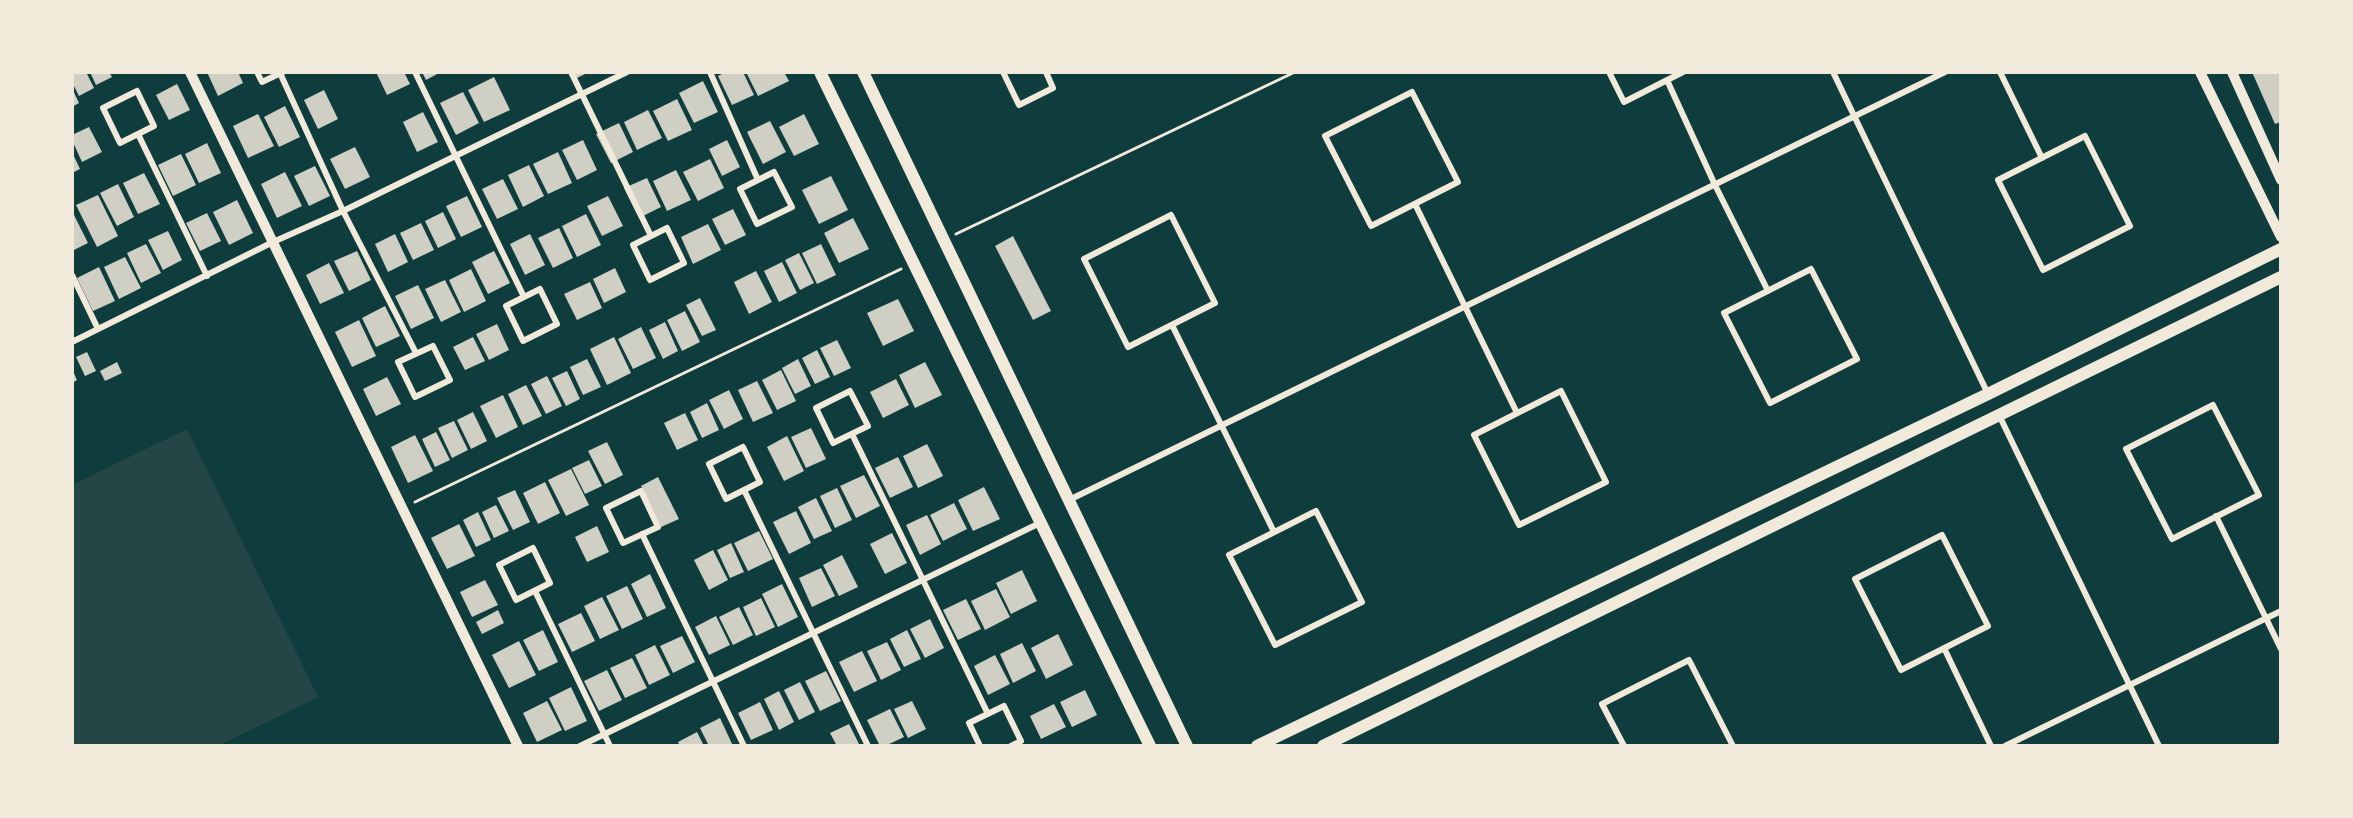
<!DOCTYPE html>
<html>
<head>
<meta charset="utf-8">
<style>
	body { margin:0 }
	#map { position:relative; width:2353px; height:818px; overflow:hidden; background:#0f3d3e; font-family:"Sofia Sans Condensed",sans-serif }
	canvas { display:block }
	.frame { position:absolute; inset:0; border:74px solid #f1e9da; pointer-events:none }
</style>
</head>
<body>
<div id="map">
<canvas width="2353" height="818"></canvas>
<div class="frame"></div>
</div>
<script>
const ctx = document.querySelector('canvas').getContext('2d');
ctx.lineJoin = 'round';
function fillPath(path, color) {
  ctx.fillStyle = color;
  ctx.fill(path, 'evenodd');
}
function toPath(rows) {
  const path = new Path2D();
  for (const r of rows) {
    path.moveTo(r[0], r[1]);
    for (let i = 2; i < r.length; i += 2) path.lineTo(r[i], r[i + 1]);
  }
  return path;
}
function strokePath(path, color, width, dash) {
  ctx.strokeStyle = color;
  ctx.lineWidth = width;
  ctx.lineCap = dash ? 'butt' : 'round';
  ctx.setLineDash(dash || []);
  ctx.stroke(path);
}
fillPath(toPath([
	[187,429,318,697,218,746,72,746,72,485]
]), '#244646');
fillPath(toPath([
	[72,72,86,72,94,88,79,96,72,82],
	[90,72,109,72,112,77,96,85],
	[207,72,238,72,243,83,218,96],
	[376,72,404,72,410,84,387,95],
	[422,72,441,72,426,80],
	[569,72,589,72,573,80],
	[726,72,743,72,754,95,732,105,718,76],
	[746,72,784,72,789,81,758,96],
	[2252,72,2281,72,2281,122,2275,124],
	[494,77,510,110,484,122,468,90],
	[703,81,718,112,694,123,679,93],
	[177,84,190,110,169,120,156,95],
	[72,88,79,103,72,107],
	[324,90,338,119,318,129,304,100],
	[463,92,479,123,456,135,440,103],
	[677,99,692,130,668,141,653,111],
	[285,106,300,137,279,147,264,117],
	[648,110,662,138,637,150,624,122],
	[423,112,438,142,417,152,403,122],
	[258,114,274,146,248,158,233,126],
	[804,114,819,144,794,156,779,127],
	[770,121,786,152,763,164,747,132],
	[619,123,633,152,611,163,596,134],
	[89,127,102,152,82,162,72,140,72,135],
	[583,140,597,170,577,180,562,150],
	[727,140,740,167,722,176,709,149],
	[207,143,221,173,199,183,185,154],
	[355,147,370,177,345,189,330,159],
	[72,152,80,169,72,173],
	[558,152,572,183,548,194,533,164],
	[181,154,196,185,173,196,158,165],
	[710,159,724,188,698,201,683,172],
	[529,165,544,196,523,207,508,175],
	[315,166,330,196,309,206,294,176],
	[676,170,691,200,667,211,653,181],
	[285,172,302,206,277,218,261,184],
	[144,173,160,204,138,214,123,183],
	[831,176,848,210,819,224,802,190],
	[647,178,661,207,639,218,624,188],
	[503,179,518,209,497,219,482,189],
	[118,184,134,217,117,226,100,193],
	[98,195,118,236,97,247,76,205],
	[467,196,482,227,461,237,446,206],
	[608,196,623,226,602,236,587,206],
	[237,200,253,233,229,245,213,212],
	[733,209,746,235,725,245,712,219],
	[443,212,456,239,438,248,425,221],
	[207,213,221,241,200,251,186,223],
	[586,214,601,245,577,257,562,226],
	[74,215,88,243,72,251,72,216],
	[853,218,869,249,839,263,824,233],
	[421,223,434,250,413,260,400,233],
	[708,224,721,250,693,264,681,237],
	[559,228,573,258,553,268,538,238],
	[168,231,182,260,163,270,148,240],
	[395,234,408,262,388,272,375,244],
	[530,234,545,265,525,275,510,244],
	[1013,236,1051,311,1033,320,995,246],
	[146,244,161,273,141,283,127,253],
	[821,244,836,275,817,284,802,253],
	[357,251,371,280,349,291,334,261],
	[494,251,510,283,488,294,472,262],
	[799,253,814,283,800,290,785,260],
	[125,257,141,288,119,299,104,267],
	[782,262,797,293,779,302,764,271],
	[329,263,344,293,320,304,306,275],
	[99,267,115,301,93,311,77,278],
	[615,268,626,292,604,303,593,279],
	[471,269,486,301,464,312,449,280],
	[756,271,772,302,749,314,734,282],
	[445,280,461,312,441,322,425,289],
	[590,282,602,308,577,320,564,294],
	[418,285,434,318,411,329,395,296],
	[700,298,716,330,702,336,686,305],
	[898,299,914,331,883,346,867,313],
	[385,306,400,336,376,347,362,318],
	[685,311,700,342,682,351,667,320],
	[359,320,376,356,352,367,335,332],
	[665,322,678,351,663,359,649,330],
	[497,324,509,350,489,360,476,334],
	[641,327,656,358,633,369,618,339],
	[473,337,485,361,465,370,453,347],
	[614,337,631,373,607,385,590,349],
	[837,340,851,368,834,376,820,348],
	[817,350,830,377,815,384,802,358],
	[87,352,96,371,85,376,76,357],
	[587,359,601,387,583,395,570,367],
	[798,359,811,386,795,394,782,368],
	[117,362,122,373,105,381,100,371],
	[925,362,942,395,915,408,899,375],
	[72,369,77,380,72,383],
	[781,370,796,401,777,410,762,380],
	[567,371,580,399,566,406,552,378],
	[547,376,562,406,546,414,531,384],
	[387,377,401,404,376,416,363,389],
	[896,379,909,405,883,418,870,392],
	[757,381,773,413,753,422,738,390],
	[526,385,542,416,523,425,508,394],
	[729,390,743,419,724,429,709,400],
	[503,395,518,427,496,438,480,406],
	[707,403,719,430,702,438,690,412],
	[473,412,487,441,471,449,457,420],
	[685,413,698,440,677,450,664,423],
	[454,421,468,450,452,458,438,428],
	[811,428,826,459,806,468,791,437],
	[436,432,450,460,435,467,422,439],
	[415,435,433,471,408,483,391,447],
	[787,436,804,471,784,481,767,447],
	[607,442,623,475,605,484,588,451],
	[927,444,943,476,918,488,903,456],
	[898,457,913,487,890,498,875,468],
	[589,460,602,486,585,494,572,468],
	[571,469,589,505,566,516,548,480],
	[864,475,880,506,856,518,840,486],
	[658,477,679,519,661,527,641,486],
	[545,482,560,513,538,524,523,493],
	[984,487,1000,519,973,531,958,500],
	[837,488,852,520,835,528,820,496],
	[515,490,530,522,513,530,497,498],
	[816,498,832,531,814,539,798,507],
	[954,503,967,529,943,541,930,515],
	[496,505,509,531,494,538,482,512],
	[796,511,811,543,789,554,773,522],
	[478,512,491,540,476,547,463,520],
	[927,515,941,544,920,555,906,525],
	[459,524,475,556,447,569,431,538],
	[597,526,609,552,587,562,575,537],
	[759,531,773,559,748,571,734,543],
	[892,533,907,563,885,574,870,544],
	[731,543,744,572,730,578,717,550],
	[713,550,728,580,709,590,694,560],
	[842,555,858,587,839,596,823,565],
	[821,568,835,596,812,607,799,578],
	[1022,570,1037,601,1011,614,996,583],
	[650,574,666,608,647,617,631,584],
	[485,580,498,605,472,617,460,592],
	[782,584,798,617,778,627,762,594],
	[627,586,643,619,622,629,606,596],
	[996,589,1010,617,985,630,971,601],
	[602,597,619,630,600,639,584,606],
	[761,598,775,627,756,636,743,607],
	[966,599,981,629,958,640,943,610],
	[739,607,753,635,733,645,719,617],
	[498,610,504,623,482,634,476,622],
	[581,613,595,641,572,652,558,624],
	[716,616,730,645,709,655,695,627],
	[930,619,944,648,925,658,910,629],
	[543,630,558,662,539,671,523,640],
	[907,630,921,659,904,667,890,639],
	[1058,634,1073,665,1046,679,1031,648],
	[682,636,695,662,673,673,660,646],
	[519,641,536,675,509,688,492,655],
	[887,642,901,670,881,680,867,651],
	[1022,643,1036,671,1013,683,1000,654],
	[655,645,670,675,649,685,635,655],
	[862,651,877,681,854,692,839,662],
	[995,655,1010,684,988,695,974,666],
	[632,658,647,688,625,698,610,668],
	[607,670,622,700,599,711,584,681],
	[826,671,841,701,820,711,805,681],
	[800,682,815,712,799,720,784,690],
	[571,687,587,721,565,731,549,698],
	[1085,690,1097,715,1072,727,1060,702],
	[779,691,794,722,779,730,764,699],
	[547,701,562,730,537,742,523,713],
	[912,701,926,729,908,738,894,709],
	[760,702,773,730,751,740,738,713],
	[1054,704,1066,727,1041,739,1030,716],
	[890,709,904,737,885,746,880,746,867,720],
	[720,718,733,746,709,746,700,728],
	[849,724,860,746,837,746,830,733],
	[697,732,704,746,680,746,678,742]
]), '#cfcfc3');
strokePath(toPath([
	[956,234,1295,72],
	[415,502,901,269]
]), '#f1e9da', 3);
strokePath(toPath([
	[257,72,262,82,283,72],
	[415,72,524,297],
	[571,72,651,236],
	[710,72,758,180],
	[1003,72,1019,105,1053,88,1046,72],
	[1609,72,1624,102,1683,72],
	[1833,72,1988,394],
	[2000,72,2042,158],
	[280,73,343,211,416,353],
	[1667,80,1715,185,1768,291],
	[137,91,154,126,120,143,103,108,137,91],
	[1412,92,1458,182,1371,226,1325,136,1412,92],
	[138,134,207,276],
	[2085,136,2130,226,2043,270,1998,180,2085,136],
	[774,172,792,207,757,224,740,189,774,172],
	[1415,204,1517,413],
	[1171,215,1215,303,1128,347,1084,259,1171,215],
	[667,228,684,263,650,280,633,245,667,228],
	[1811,269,1857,359,1770,403,1724,313,1811,269],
	[72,275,98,329],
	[540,289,557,324,523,341,506,306,540,289],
	[1172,325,1274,532],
	[72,342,273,242,343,211,627,72],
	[433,346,450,380,415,397,398,362,433,346],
	[850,391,868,426,833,443,816,408,850,391],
	[1561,391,1606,482,1519,525,1474,435,1561,391],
	[2213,405,2259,495,2172,539,2126,449,2213,405],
	[1999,415,2159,746],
	[852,434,988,714],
	[743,447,760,482,726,499,709,464,743,447],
	[744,490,868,746],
	[641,491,658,527,623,543,606,508,641,491],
	[1069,500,1945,72],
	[1316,511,1362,602,1275,645,1229,555,1316,511],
	[2216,516,2281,649],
	[642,534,744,746],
	[1942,535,1988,626,1901,670,1855,579,1942,535],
	[533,548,550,583,516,600,499,565,533,548],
	[535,591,610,746],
	[1944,648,1991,746],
	[580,746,1040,523],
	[980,746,969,723,1004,706,1021,741,1011,746],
	[1624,746,1602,704,1689,660,1733,746],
	[2005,746,2281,611],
	[2280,746,2281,745]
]), '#f1e9da', 6);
strokePath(toPath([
	[190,72,518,746],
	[2200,72,2281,237],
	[2232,72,2281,180]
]), '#f1e9da', 10);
strokePath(toPath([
	[820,72,1150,746],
	[863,72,1187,746],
	[1257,746,1988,394,2281,249],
	[1323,746,2281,277]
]), '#f1e9da', 12);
</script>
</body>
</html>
